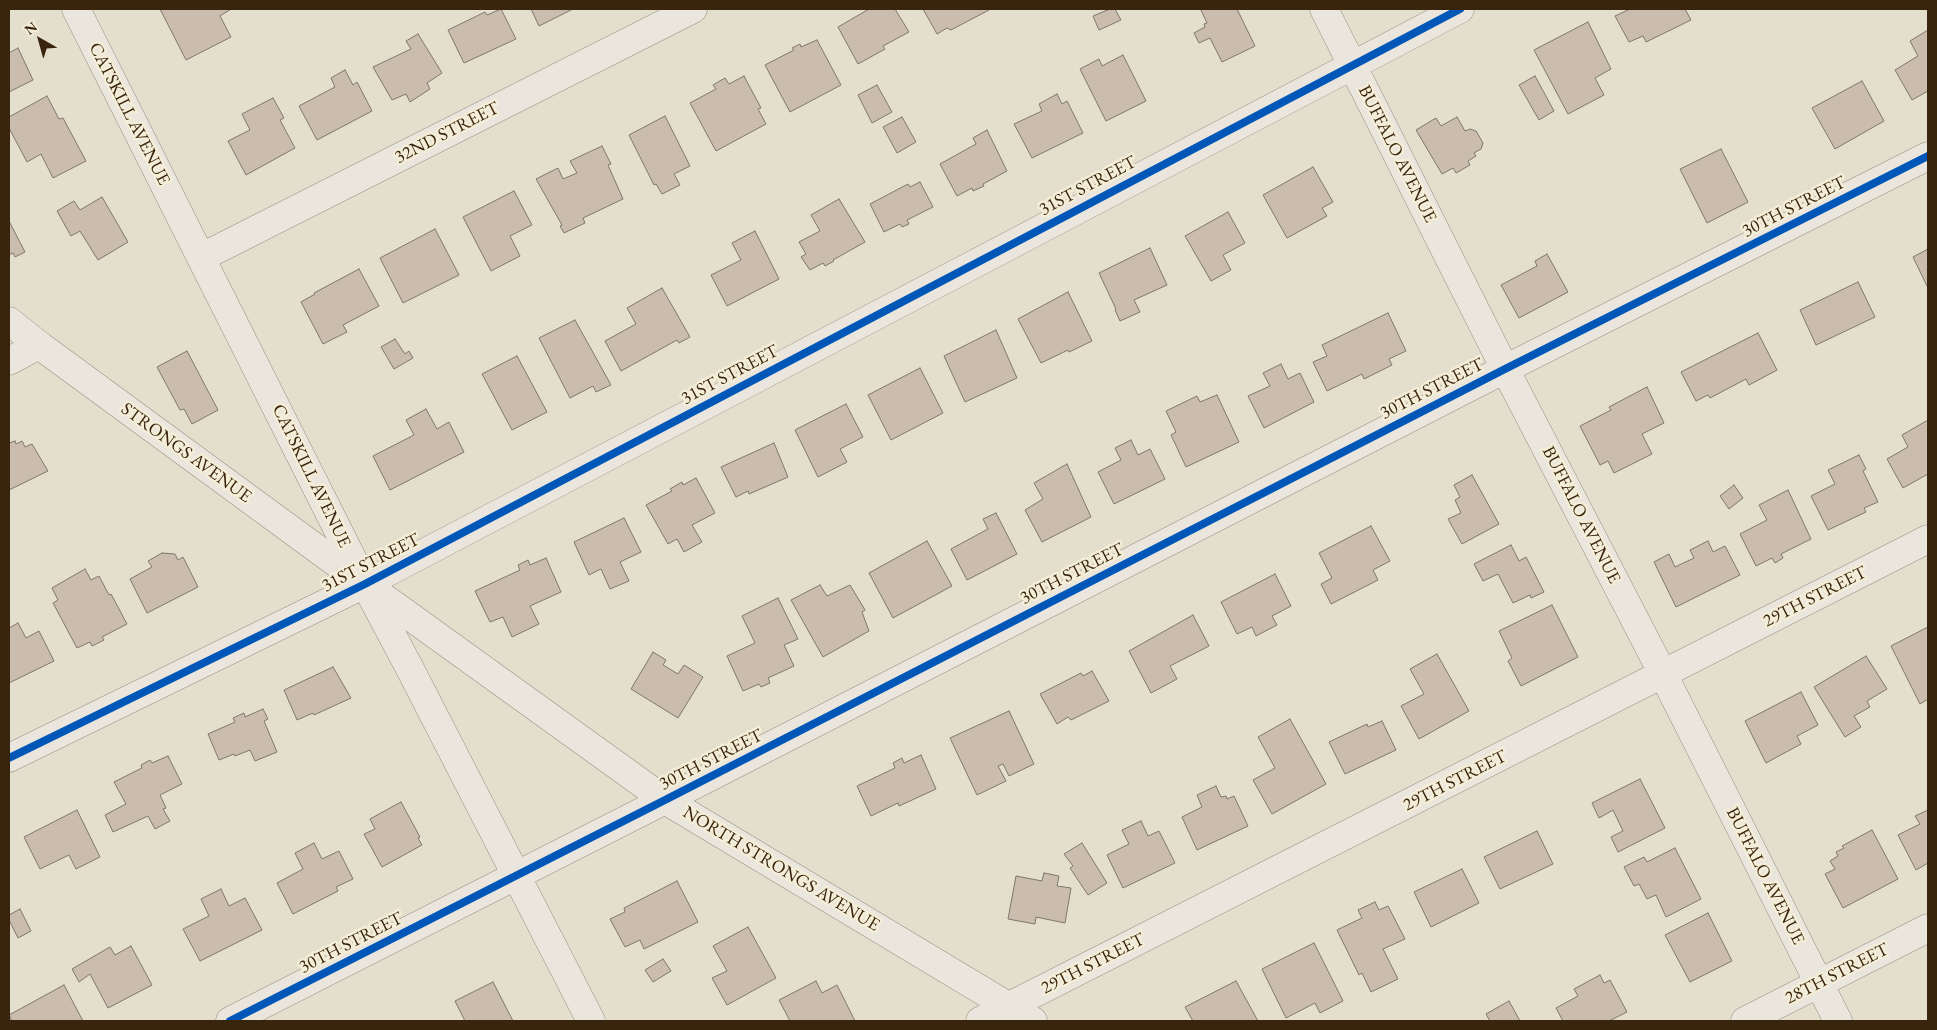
<!DOCTYPE html>
<html>
<head>
<meta charset="utf-8">
<style>
	body { margin:0 }
	#map { position:relative; width:1937px; height:1030px; overflow:hidden; background:#e4decc; font-family:"EB Garamond",serif }
	canvas { display:block }
	.frame { position:absolute; inset:0; border:10px solid #39240d; pointer-events:none }
	.north { position:absolute; left:15px; top:15px; width:50px; height:50px; -webkit-text-stroke:4px #f4edd7; paint-order:stroke; rotate:322deg; font-size:14px; font-weight:700; line-height:20px; text-align:center; color:#39240d }
	.north::after { content:''; display:block; margin:auto; width:18px; height:22px; background:#39240d; clip-path:polygon(50% 0,100% 100%,50% 72%,0 100%) }
</style>
</head>
<body>
<div id="map">
<canvas width="1937" height="1030"></canvas>
<div class="frame"></div>
<div class="north">N</div>
</div>
<script>
const ctx = document.querySelector('canvas').getContext('2d');
ctx.lineJoin = 'round';
function fillPath(path, color) {
  ctx.fillStyle = color;
  ctx.fill(path, 'evenodd');
}
function toPath(rows) {
  const path = new Path2D();
  for (const r of rows) {
    path.moveTo(r[0], r[1]);
    for (let i = 2; i < r.length; i += 2) path.lineTo(r[i], r[i + 1]);
  }
  return path;
}
function strokePath(path, color, width, dash) {
  ctx.strokeStyle = color;
  ctx.lineWidth = width;
  ctx.lineCap = dash ? 'butt' : 'round';
  ctx.setLineDash(dash || []);
  ctx.stroke(path);
}
function label(font, color, halo, rows, align = 'center') {
  ctx.font = font + ' "EB Garamond",serif';
  ctx.lineWidth = 5;
  ctx.setLineDash([]);
  ctx.textBaseline = 'middle';
  ctx.strokeStyle = halo;
  ctx.fillStyle = color;
  for (const [text, x, y, turn = 0] of rows) {
    ctx.save();
    ctx.translate(x, y);
    ctx.rotate((+turn || 0) * Math.PI / 180);
    ctx.textAlign = isNaN(turn) ? turn : align;
    if (halo) ctx.strokeText(text, 0, 0);
    ctx.fillText(text, 0, 0);
    ctx.restore();
  }
}
const building = toPath([
	[160,9,231,9,220,16,231,37,186,60,160,9],
	[501,9,516,39,464,63,448,30,485,12,487,15,501,9],
	[531,9,573,9,539,26,531,9],
	[869,9,895,9,909,32,883,46,885,49,858,64,838,27,869,9],
	[923,9,989,9,989,10,951,30,947,28,937,34,923,9],
	[1110,9,1115,9,1121,20,1099,30,1093,16,1110,9],
	[1204,9,1237,9,1255,46,1222,62,1210,38,1199,43,1194,33,1205,27,1204,24,1207,23,1201,10,1204,9],
	[1630,9,1685,9,1691,20,1646,42,1643,36,1629,42,1615,16,1630,9],
	[1588,22,1611,69,1595,78,1604,95,1568,114,1534,50,1588,22],
	[1928,30,1928,91,1912,100,1895,70,1918,56,1910,41,1928,30],
	[418,34,442,73,427,83,430,89,410,102,406,94,392,100,373,67,411,49,406,41,418,34],
	[817,40,841,85,790,112,765,65,794,50,792,48,800,44,801,47,817,40],
	[18,48,33,80,9,92,9,53,18,48],
	[1123,55,1146,101,1106,121,1080,69,1099,59,1102,66,1123,55],
	[345,70,353,85,357,82,372,111,317,140,299,106,335,87,331,78,345,70],
	[744,76,761,108,758,109,766,124,716,151,690,103,716,89,713,85,725,78,729,84,744,76],
	[1535,76,1554,111,1539,120,1519,85,1535,76],
	[1862,81,1884,121,1835,149,1812,108,1862,81],
	[877,85,892,112,872,123,858,95,877,85],
	[1057,94,1062,104,1067,101,1083,133,1032,158,1014,124,1042,111,1039,104,1057,94],
	[47,96,59,119,63,118,86,161,53,178,41,154,27,162,9,128,9,117,47,96],
	[273,98,284,118,280,120,295,148,246,175,228,141,250,130,242,114,273,98],
	[665,116,690,166,674,174,680,185,662,194,656,184,654,185,629,135,665,116],
	[902,117,916,142,897,153,883,127,902,117],
	[1457,117,1465,131,1470,129,1476,131,1483,143,1481,149,1474,153,1476,156,1468,161,1470,165,1456,173,1453,168,1442,174,1416,130,1436,118,1441,126,1457,117],
	[987,130,1007,171,983,184,984,186,973,191,972,188,957,196,940,164,976,144,973,138,987,130],
	[602,146,611,164,608,165,623,199,583,218,585,223,564,233,560,226,562,225,536,179,558,168,563,179,577,173,570,161,602,146],
	[1721,149,1748,202,1707,223,1680,169,1721,149],
	[1313,167,1333,202,1322,208,1327,216,1287,238,1263,195,1313,167],
	[920,182,933,207,907,220,909,224,902,227,900,224,884,232,870,204,908,184,910,187,920,182],
	[514,191,532,225,510,236,520,256,491,271,463,217,514,191],
	[102,197,128,242,98,260,80,231,71,236,57,211,74,201,80,210,102,197],
	[839,199,865,242,833,260,834,261,825,266,823,263,810,270,801,257,806,254,799,242,820,231,811,215,839,199],
	[1228,212,1245,243,1223,255,1231,270,1211,281,1185,236,1228,212],
	[9,221,25,252,15,257,13,253,9,255,9,221],
	[435,229,459,275,403,303,380,258,435,229],
	[755,231,779,279,727,306,711,275,741,260,732,243,755,231],
	[1150,248,1167,285,1134,300,1140,312,1120,321,1115,310,1116,309,1099,273,1150,248],
	[1928,249,1928,288,1913,257,1928,249],
	[1547,254,1568,292,1519,318,1501,285,1537,266,1535,261,1547,254],
	[359,269,379,306,343,325,347,332,323,344,301,302,315,294,314,293,359,269],
	[1858,282,1875,317,1816,345,1800,310,1858,282],
	[662,288,690,337,679,343,677,340,621,371,605,341,636,324,627,308,662,288],
	[1068,292,1092,341,1069,352,1068,350,1041,363,1018,319,1068,292],
	[1388,313,1406,351,1389,359,1392,365,1364,379,1362,374,1327,391,1313,362,1327,356,1322,345,1388,313],
	[575,320,611,385,596,392,593,386,570,398,539,338,575,320],
	[996,330,1017,378,965,402,944,356,996,330],
	[1758,333,1777,370,1749,385,1746,379,1710,398,1708,395,1696,401,1681,372,1758,333],
	[395,339,405,354,409,351,413,358,394,369,381,347,395,339],
	[187,351,218,410,192,424,184,409,180,410,157,367,187,351],
	[517,356,547,412,512,430,482,374,517,356],
	[1281,364,1288,379,1300,373,1314,402,1264,428,1248,396,1270,386,1263,373,1281,364],
	[920,368,943,413,891,440,868,395,920,368],
	[1647,387,1664,423,1642,434,1652,454,1614,473,1608,461,1600,465,1580,426,1611,410,1609,407,1647,387],
	[1217,395,1239,442,1186,467,1171,435,1176,432,1166,411,1197,396,1200,402,1217,395],
	[846,404,863,437,840,449,847,462,818,477,795,430,846,404],
	[426,409,437,429,449,422,464,452,390,490,373,456,414,435,406,420,426,409],
	[1928,420,1928,474,1903,488,1887,459,1908,447,1902,435,1928,420],
	[1131,440,1138,455,1150,449,1165,479,1114,504,1098,472,1121,460,1115,448,1131,440],
	[15,441,16,444,22,441,25,447,32,444,48,471,9,490,9,443,15,441],
	[774,443,788,477,749,494,748,491,736,497,721,467,774,443],
	[1859,455,1866,469,1863,471,1878,502,1864,508,1866,512,1828,530,1811,496,1835,484,1828,470,1859,455],
	[1067,464,1091,517,1042,542,1025,510,1043,499,1034,483,1067,464],
	[1472,475,1499,524,1462,544,1448,519,1461,513,1455,500,1460,497,1454,485,1472,475],
	[696,478,715,513,692,525,702,542,684,552,677,539,668,544,646,505,672,491,670,489,682,482,683,485,696,478],
	[1734,485,1743,498,1729,509,1720,496,1734,485],
	[1788,490,1811,539,1781,554,1783,558,1775,563,1772,558,1756,566,1740,534,1767,520,1759,505,1788,490],
	[996,513,1017,554,967,580,951,549,988,529,983,519,996,513],
	[624,518,641,552,620,562,629,581,610,589,601,569,589,575,574,542,624,518],
	[1371,526,1390,561,1373,570,1378,580,1331,604,1321,584,1332,578,1319,553,1371,526],
	[927,541,952,586,893,618,869,573,927,541],
	[1708,541,1713,552,1725,546,1740,575,1676,607,1654,562,1669,554,1675,567,1694,558,1690,550,1708,541],
	[1511,545,1519,561,1526,557,1544,592,1531,598,1530,595,1513,603,1498,574,1483,581,1474,564,1511,545],
	[162,553,175,554,178,560,183,557,198,587,147,613,130,579,152,567,148,561,162,553],
	[546,558,561,592,530,606,539,624,512,637,503,617,490,622,475,591,520,570,518,565,528,560,530,565,546,558],
	[85,569,91,580,99,576,109,595,111,594,127,624,102,637,104,640,92,646,90,642,77,648,53,603,58,600,52,588,85,569],
	[1275,574,1291,606,1272,616,1277,625,1256,636,1252,627,1237,634,1221,602,1275,574],
	[820,585,827,596,850,585,865,610,862,612,869,631,823,657,791,600,820,585],
	[778,598,798,639,784,645,794,666,768,678,770,683,761,687,759,684,743,691,727,656,755,643,742,616,778,598],
	[1552,605,1578,657,1521,686,1508,661,1512,658,1499,631,1552,605],
	[1193,615,1209,646,1170,666,1177,679,1151,693,1129,651,1193,615],
	[18,623,26,638,39,631,54,661,9,683,9,628,18,623],
	[1928,627,1928,699,1920,704,1891,646,1928,627],
	[653,652,666,660,663,665,678,674,684,665,703,677,678,718,631,689,653,652],
	[1437,654,1469,711,1419,739,1401,706,1424,694,1410,669,1437,654],
	[1866,656,1887,689,1867,701,1870,707,1854,716,1861,727,1845,737,1814,687,1866,656],
	[333,667,351,698,314,715,313,713,297,720,284,690,333,667],
	[1092,671,1109,701,1071,720,1068,717,1057,724,1040,694,1081,673,1083,676,1092,671],
	[1801,692,1818,725,1797,736,1801,744,1766,763,1745,721,1801,692],
	[263,709,268,719,264,721,277,752,255,761,250,750,235,756,234,754,219,760,208,734,235,722,233,718,244,713,245,717,263,709],
	[1009,711,1034,764,1009,776,1003,764,998,766,1006,781,977,795,950,738,1009,711],
	[1290,719,1326,784,1272,814,1253,780,1275,768,1258,737,1290,719],
	[1382,721,1396,750,1345,774,1329,742,1367,724,1368,727,1382,721],
	[921,755,936,789,899,806,898,803,871,816,857,786,895,768,893,763,902,758,904,763,921,755],
	[168,756,182,784,160,795,166,808,163,809,170,821,155,829,148,816,113,832,105,815,126,804,114,782,142,768,141,765,150,760,152,763,168,756],
	[1640,779,1665,828,1618,852,1611,837,1623,831,1613,810,1599,818,1592,803,1640,779],
	[1216,786,1221,797,1226,796,1227,799,1234,796,1248,826,1197,850,1182,817,1202,807,1197,795,1216,786],
	[401,802,420,837,418,838,422,845,382,867,364,834,375,829,370,819,401,802],
	[77,810,100,857,76,869,69,855,40,869,24,837,77,810],
	[1928,810,1928,863,1916,870,1898,835,1920,824,1915,816,1928,810],
	[1141,821,1148,836,1159,831,1175,863,1123,888,1107,855,1129,844,1122,830,1141,821],
	[1872,830,1898,879,1843,908,1825,874,1835,869,1830,861,1838,856,1836,852,1844,848,1842,846,1872,830],
	[1537,831,1553,864,1500,889,1484,857,1537,831],
	[314,843,322,859,339,851,353,879,336,887,338,891,293,914,277,883,303,869,295,853,314,843],
	[1082,843,1107,883,1088,895,1070,868,1073,866,1064,854,1082,843],
	[1675,848,1701,899,1666,917,1656,895,1647,899,1639,884,1634,886,1624,867,1644,857,1647,862,1675,848],
	[1462,869,1479,903,1431,927,1414,892,1462,869],
	[1044,873,1059,876,1057,886,1071,888,1065,923,1036,917,1035,924,1008,919,1016,876,1042,881,1044,873],
	[677,881,698,922,644,949,640,940,625,947,610,919,625,912,624,908,677,881],
	[221,889,229,906,245,898,262,930,200,961,183,929,209,916,201,899,221,889],
	[1375,902,1379,910,1388,906,1405,939,1383,949,1398,979,1371,992,1362,973,1359,975,1337,930,1362,918,1358,910,1375,902],
	[20,909,31,931,18,938,9,920,9,915,20,909],
	[1708,913,1732,961,1690,982,1665,935,1708,913],
	[748,927,776,978,727,1005,712,978,727,971,713,946,748,927],
	[1314,943,1343,1001,1320,1013,1315,1003,1286,1018,1262,969,1314,943],
	[131,946,152,985,108,1008,90,974,79,982,72,969,110,947,115,955,131,946],
	[663,959,671,971,653,982,645,970,663,959],
	[1600,975,1604,983,1610,980,1627,1012,1609,1021,1563,1021,1556,1008,1578,996,1574,989,1600,975],
	[816,981,822,993,837,985,855,1021,790,1021,779,1000,816,981],
	[1236,981,1258,1021,1193,1021,1185,1007,1236,981],
	[493,982,513,1021,465,1021,455,1001,493,982],
	[64,985,83,1021,12,1021,9,1015,64,985],
	[1509,1001,1520,1021,1490,1021,1486,1014,1509,1001]
]);
fillPath(building, '#cabdae');
strokePath(building, '#7e776b', 1);
const minor = toPath([
	[76,9,365,584,408,665,591,1021],
	[1324,9,1505,369,1663,674,1838,1021],
	[202,257,693,9],
	[9,361,39,345],
	[9,758,365,584,1460,9],
	[230,1021,665,800,1505,369,1928,156],
	[980,1021,1928,539],
	[1745,1021,1928,928]
]);
const tertiary = toPath([
	[9,321,39,345,365,584,665,800,1033,1021]
]);
strokePath(minor, '#979083', 29);
strokePath(tertiary, '#979083', 29);
strokePath(minor, '#eae6dd', 28);
strokePath(tertiary, '#eae6dd', 28);
strokePath(toPath([
	[9,758,365,584,1460,9],
	[230,1021,665,800,1505,369,1928,156]
]), '#0057b8', 8);
label('18px', '#39240d', '#f4edd7', [
	["CATSKILL AVENUE",129,114,63],
	["32ND STREET",447,133,-27],
	["BUFFALO AVENUE",1397,154,63],
	["31ST STREET",1088,186,-28],
	["30TH STREET",1794,207,-27],
	["31ST STREET",730,375,-28],
	["30TH STREET",1432,389,-27],
	["STRONGS AVENUE",186,453,36],
	["CATSKILL AVENUE",311,476,64],
	["BUFFALO AVENUE",1581,515,63],
	["31ST STREET",371,563,-27],
	["30TH STREET",1072,574,-27],
	["29TH STREET",1815,597,-27],
	["30TH STREET",711,760,-27],
	["29TH STREET",1455,781,-27],
	["NORTH STRONGS AVENUE",781,869,31],
	["BUFFALO AVENUE",1765,876,63],
	["30TH STREET",351,943,-27],
	["29TH STREET",1093,964,-27],
	["28TH STREET",1837,974,-27]
]);
</script>
</body>
</html>
